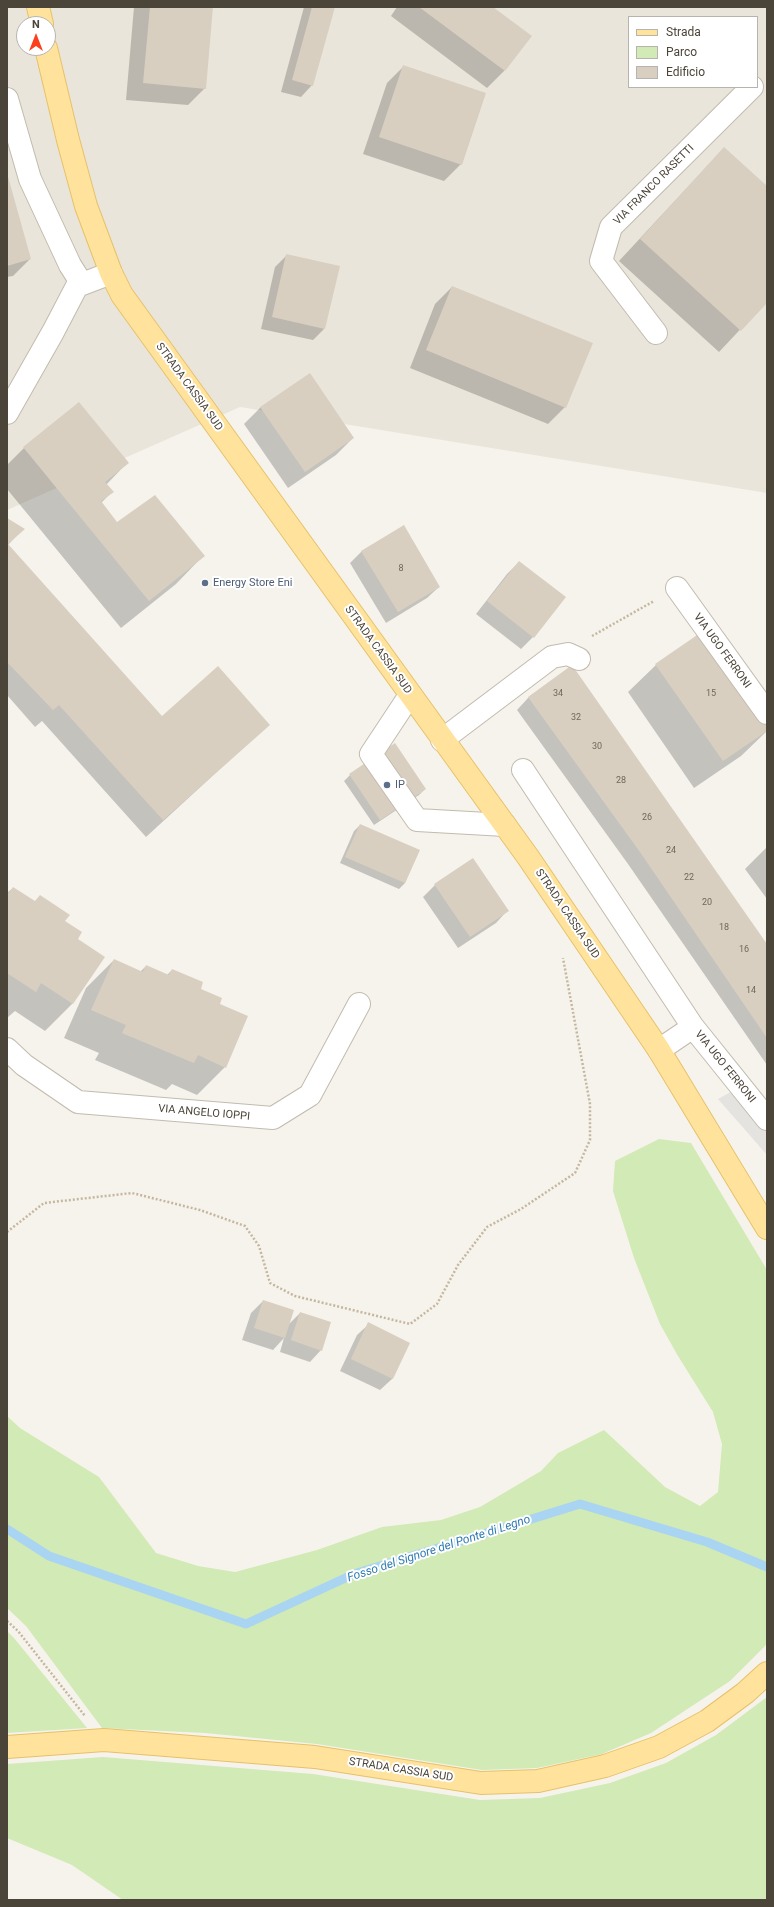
<!DOCTYPE html>
<html>
<head>
<meta charset="utf-8">
<style>
	body { margin:0 }
	#map { position:relative; width:774px; height:1907px; overflow:hidden; background:#f6f3ec; font-family:Roboto,sans-serif }
	canvas { display:block }
	.frame { position:absolute; inset:0; border:8px solid #4b4439; pointer-events:none }
	.legend { position:absolute; left:628px; top:16px; width:130px; height:72px; box-sizing:border-box; background:#fff; border:1px solid #b7b4b0; margin:0; padding:5px 7px; list-style:none; font-size:12px; color:#4b4439 }
	.legend li { display:flex; align-items:center; gap:8px; height:20px }
	.legend b { width:20px; border:1px solid #b7b4b0 }
	.north { position:absolute; left:16px; top:16px; width:40px; height:40px; box-sizing:border-box; background:#fff; border:1px solid #b7b4b0; border-radius:50%; rotate:0deg; font-size:11px; font-weight:700; line-height:16px; text-align:center; color:#4b4439 }
	.north::after { content:''; display:block; margin:auto; width:14px; height:18px; background:#fc3f1d; clip-path:polygon(50% 0,100% 100%,50% 72%,0 100%) }
</style>
</head>
<body>
<div id="map">
<canvas width="774" height="1907"></canvas>
<div class="frame"></div>
<ul class="legend">
<li><b style="height:5px;background:#ffe39c"></b>Strada</li>
<li><b style="height:11px;background:#d2eab5"></b>Parco</li>
<li><b style="height:11px;background:#d8cfc1"></b>Edificio</li>
</ul>
<div class="north">N</div>
</div>
<script>
const ctx = document.querySelector('canvas').getContext('2d');
ctx.lineJoin = 'round';
function fillPath(path, color) {
  ctx.fillStyle = color;
  ctx.fill(path, 'evenodd');
}
function toPath(rows) {
  const path = new Path2D();
  for (const r of rows) {
    path.moveTo(r[0], r[1]);
    for (let i = 2; i < r.length; i += 2) path.lineTo(r[i], r[i + 1]);
  }
  return path;
}
function strokePath(path, color, width, dash) {
  ctx.strokeStyle = color;
  ctx.lineWidth = width;
  ctx.lineCap = dash ? 'butt' : 'round';
  ctx.setLineDash(dash || []);
  ctx.stroke(path);
}
function label(font, color, halo, rows, align = 'center') {
  ctx.font = font + ' Roboto,sans-serif';
  ctx.lineWidth = 4;
  ctx.setLineDash([]);
  ctx.textBaseline = 'middle';
  ctx.strokeStyle = halo;
  ctx.fillStyle = color;
  for (const [text, x, y, turn = 0] of rows) {
    ctx.save();
    ctx.translate(x, y);
    ctx.rotate((+turn || 0) * Math.PI / 180);
    ctx.textAlign = isNaN(turn) ? turn : align;
    if (halo) ctx.strokeText(text, 0, 0);
    ctx.fillText(text, 0, 0);
    ctx.restore();
  }
}
fillPath(toPath([
	[7,7,767,7,767,493,240,407,7,510],
	[629,17,757,17,757,87,629,87],
	[24,24,48,24,48,48,24,48]
]), '#eae5da');
fillPath(toPath([
	[659,1139,691,1143,767,1270,767,1643,764,1647,730,1681,651,1733,602,1754,537,1768,482,1770,317,1744,205,1733,102,1728,26,1626,7,1608,7,1416,20,1428,99,1477,156,1553,198,1566,235,1572,317,1550,382,1527,441,1520,480,1507,541,1471,558,1453,604,1430,665,1487,700,1506,718,1492,722,1444,713,1412,678,1356,660,1324,634,1258,613,1191,615,1161],
	[7,1631,14,1638,87,1728,7,1733],
	[767,1697,767,1900,123,1900,72,1865,7,1838,7,1764,103,1757,313,1774,480,1800,540,1798,610,1783,666,1763,716,1735]
]), '#d2eab5');
fillPath(toPath([
	[736,1089,767,1126,767,1155,718,1099]
]), '#e5e3e0');
fillPath(toPath([
	[134,7,212,7,205,88,188,105,126,100],
	[304,7,334,7,312,85,301,97,281,92],
	[397,7,491,7,530,36,504,71,487,88,391,16],
	[404,66,461,164,444,181,363,154,387,83],
	[724,148,767,187,767,301,719,352,619,261],
	[7,175,30,259,13,276,7,277],
	[287,255,324,329,313,340,261,329,275,267],
	[452,287,565,407,548,424,410,368,435,304],
	[261,407,353,438,336,455,288,488,244,424],
	[24,448,127,463,106,485,112,492,101,503,117,523,203,556,176,584,121,628,7,489,7,465],
	[7,519,23,529,8,545,162,717,269,724,146,837,42,721,35,727,7,695],
	[362,551,439,587,427,598,386,623,350,563],
	[519,562,564,597,533,637,521,649,476,614,507,574],
	[656,665,767,726,767,731,741,756,694,788,628,692],
	[571,667,767,945,767,1065,628,864,517,710,528,698],
	[395,745,425,789,419,795,374,825,344,781,350,775],
	[360,825,419,851,405,883,399,889,340,863,354,831],
	[767,847,767,899,745,869],
	[473,860,507,911,496,923,458,948,423,897,435,885],
	[13,888,64,922,76,939,73,1003,45,1031,15,1011,7,1018,7,893],
	[114,960,140,972,146,966,167,975,172,970,219,1005,225,1067,197,1095,172,1084,166,1090,95,1060,99,1053,64,1038,86,988],
	[263,1301,288,1325,300,1313,321,1350,310,1362,280,1352,284,1338,273,1350,242,1340,251,1313],
	[369,1324,409,1343,392,1379,380,1390,340,1371,357,1335]
]), '#0003');
strokePath(toPath([
	[7,1529,49,1556,246,1624,354,1574,580,1504,707,1542,767,1567]
]), '#a9d4f2', 9);
fillPath(toPath([
	[150,7,213,7,206,89,143,83],
	[312,7,335,7,313,86,292,80],
	[419,7,493,7,532,36,505,71],
	[403,65,486,93,462,165,379,137],
	[724,147,767,186,767,303,741,331,640,239],
	[7,173,31,259,7,266],
	[286,254,340,266,325,329,272,317],
	[452,286,593,343,566,408,426,350],
	[310,373,354,438,305,472,260,407],
	[79,402,129,463,105,482,114,492,101,501,117,522,155,495,205,556,149,601,23,447],
	[7,518,25,529,8,544,162,716,218,666,270,725,163,820,59,705,53,710,7,662],
	[404,525,440,587,398,612,361,551],
	[519,561,566,597,534,638,487,601],
	[703,631,767,724,767,731,723,761,655,664],
	[572,665,767,944,767,1038,640,852,528,697],
	[395,743,426,789,380,820,349,774],
	[360,824,420,850,405,883,345,857],
	[473,858,509,911,470,937,434,884],
	[13,887,35,901,40,895,70,915,65,921,82,932,78,939,105,957,73,1004,41,983,36,992,7,973,7,892,9,893],
	[114,959,143,972,146,965,169,975,172,969,203,982,201,989,222,998,220,1004,248,1016,226,1068,198,1055,194,1063,122,1033,126,1025,91,1010],
	[263,1300,294,1310,285,1338,254,1328],
	[300,1312,331,1322,322,1351,291,1340],
	[368,1322,410,1343,393,1379,351,1359]
]), '#d8cfc1');
const minor = toPath([
	[7,99,30,179,70,265,82,284],
	[656,333,601,261,611,227,752,87],
	[7,413,53,332,77,286,111,273],
	[677,588,767,713],
	[410,695,371,754,417,820,505,825],
	[442,740,552,657,568,654,579,659],
	[523,770,693,1027],
	[7,1049,24,1065,78,1102,273,1118,310,1095,359,1004],
	[659,1050,693,1027,767,1119]
]);
const major = toPath([
	[38,7,42,24],
	[46,48,68,140,86,206,111,273,122,295,528,857,659,1050,767,1228],
	[7,1747,104,1740,315,1757,481,1783,538,1781,605,1766,659,1747,707,1721,745,1693,767,1673]
]);
strokePath(minor, '#c2bbae', 24);
strokePath(major, '#e6c16a', 24);
strokePath(toPath([
	[592,636,654,601],
	[7,1232,44,1203,132,1193,200,1210,245,1226,259,1246,270,1283,295,1296,410,1324,437,1304,458,1265,487,1227,521,1209,575,1173,590,1140,590,1104,563,958],
	[7,1621,18,1631,85,1716]
]), '#c4b79f', 2.5, [2, 2]);
strokePath(minor, '#fff', 22);
strokePath(major, '#ffe39c', 22);
for (const [x, y, r, color] of [
	[205,583,4,"#5c6f8a"],
	[387,785,4,"#5c6f8a"]
]) {
  const dot = new Path2D();
  dot.arc(x, y, r, 0, 2 * Math.PI);
  ctx.fillStyle = color;
  ctx.fill(dot);
  strokePath(dot, '#fff', 1.5);
}
label('9px', '#6e675b', null, [
	["8",401,569],
	["34",558,694],
	["15",711,694],
	["32",576,718],
	["30",597,747],
	["28",621,781],
	["26",647,818],
	["24",671,851],
	["22",689,878],
	["20",707,903],
	["18",724,928],
	["16",744,950],
	["14",751,991]
]);
label('11px', '#4b4439', '#fff', [
	["VIA FRANCO RASETTI",654,185,-45],
	["STRADA CASSIA SUD",189,387,54],
	["STRADA CASSIA SUD",378,650,54],
	["VIA UGO FERRONI",722,651,54],
	["STRADA CASSIA SUD",567,914,56],
	["VIA UGO FERRONI",725,1067,51],
	["VIA ANGELO IOPPI",204,1113,5],
	["STRADA CASSIA SUD",401,1770,9]
]);
label('11px', '#4e5e75', '#fff', [
	["Energy Store Eni",213,583],
	["IP",395,785]
], 'left');
label('italic 12px', '#2e7ab2', '#fff', [
	["Fosso del Signore del Ponte di Legno",439,1549,-18]
]);
</script>
</body>
</html>
